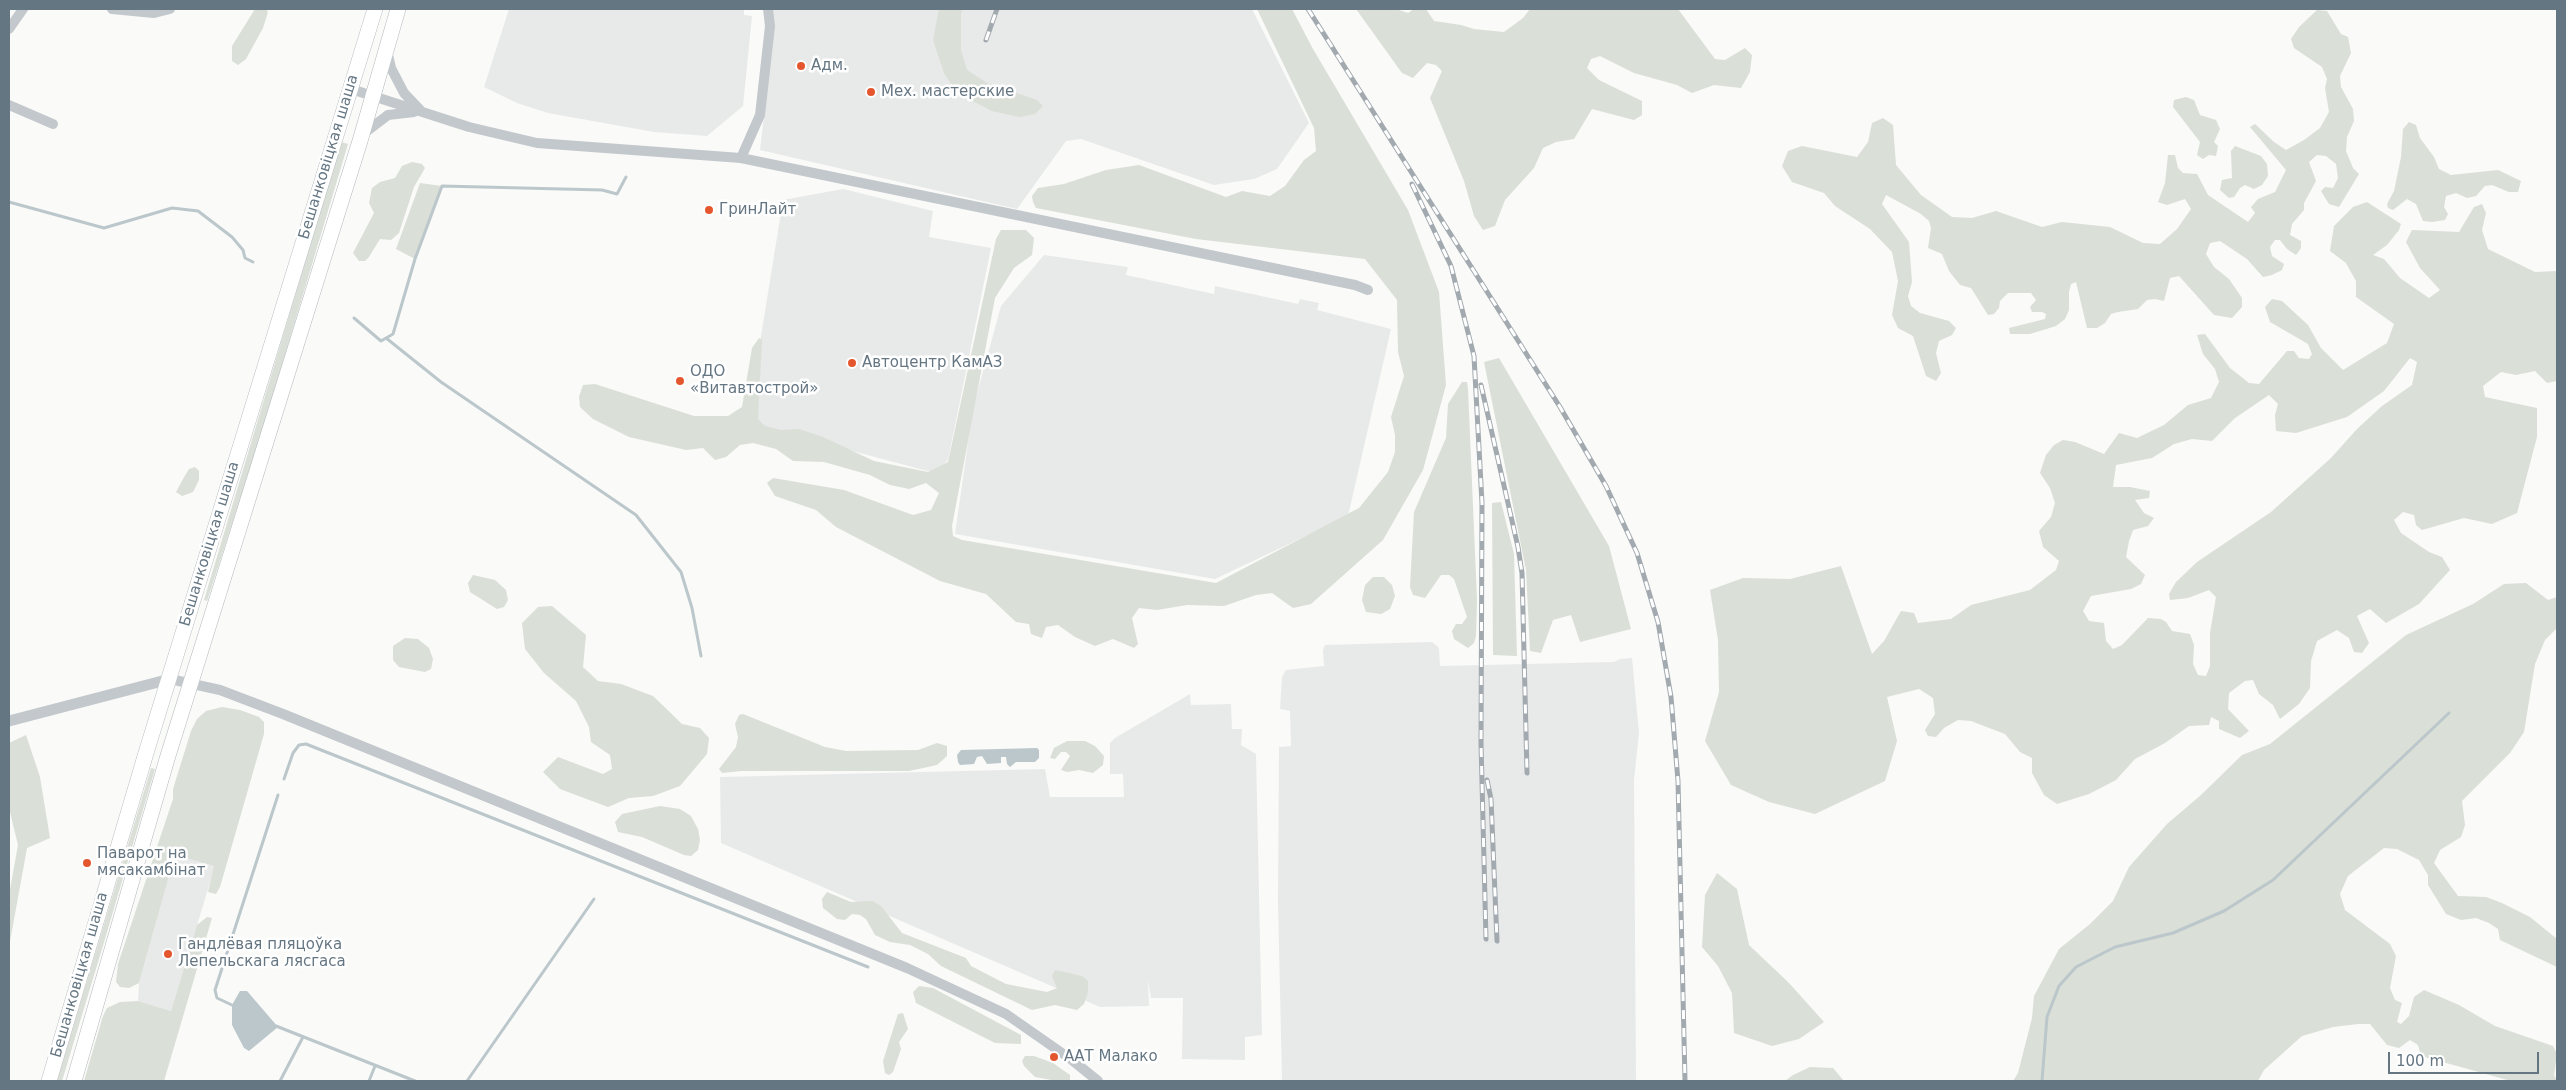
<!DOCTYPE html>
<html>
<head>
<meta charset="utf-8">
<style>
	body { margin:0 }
	#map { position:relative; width:2566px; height:1090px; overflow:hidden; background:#fafaf8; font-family:"DejaVu Sans",sans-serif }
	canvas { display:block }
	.frame { position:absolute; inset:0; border:10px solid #657683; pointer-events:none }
	.scale { position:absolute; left:2388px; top:1052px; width:151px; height:22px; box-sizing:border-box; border:2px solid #657683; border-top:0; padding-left:6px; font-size:15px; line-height:18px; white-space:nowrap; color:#657683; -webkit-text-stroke:4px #fff; paint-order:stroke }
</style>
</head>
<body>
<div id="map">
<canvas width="2566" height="1090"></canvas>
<div class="frame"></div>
<div class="scale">100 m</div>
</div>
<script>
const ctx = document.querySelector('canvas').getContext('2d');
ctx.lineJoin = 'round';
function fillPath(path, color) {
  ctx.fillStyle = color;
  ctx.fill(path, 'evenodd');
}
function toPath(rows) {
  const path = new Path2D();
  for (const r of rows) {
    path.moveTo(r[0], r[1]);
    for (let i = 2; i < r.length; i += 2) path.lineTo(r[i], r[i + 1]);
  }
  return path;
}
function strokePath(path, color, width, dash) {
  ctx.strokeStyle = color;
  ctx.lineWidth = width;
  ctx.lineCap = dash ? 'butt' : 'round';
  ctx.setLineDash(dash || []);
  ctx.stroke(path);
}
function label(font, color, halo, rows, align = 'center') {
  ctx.font = font + ' "DejaVu Sans",sans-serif';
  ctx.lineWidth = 5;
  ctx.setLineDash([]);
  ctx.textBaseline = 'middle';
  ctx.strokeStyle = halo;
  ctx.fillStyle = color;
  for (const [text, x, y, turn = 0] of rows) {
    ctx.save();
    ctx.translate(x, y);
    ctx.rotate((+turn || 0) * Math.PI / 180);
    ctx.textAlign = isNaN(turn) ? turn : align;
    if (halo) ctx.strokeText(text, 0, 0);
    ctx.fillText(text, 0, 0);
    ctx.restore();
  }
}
fillPath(toPath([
	[509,9,744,9,744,15,752,16,743,106,707,136,654,132,548,113,517,103,484,87],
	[773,9,1252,9,1309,123,1277,169,1254,179,1214,185,1081,139,1066,141,1017,209,760,150,773,37],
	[843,189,933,211,929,237,991,248,948,460,935,473,747,423,783,200],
	[1044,255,1128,267,1126,275,1214,294,1215,286,1298,304,1300,299,1319,303,1317,310,1391,329,1348,516,1215,579,955,534,973,408,1001,306],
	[1432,642,1439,648,1440,666,1614,662,1620,659,1632,658,1639,733,1634,780,1636,1081,1282,1081,1278,902,1279,747,1291,746,1290,711,1280,709,1282,677,1286,670,1324,666,1323,650,1325,645],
	[1190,694,1191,705,1231,704,1232,729,1242,729,1241,745,1256,754,1262,1035,1245,1037,1245,1060,1182,1059,1183,998,1151,998,1148,980,1149,1006,1100,1007,721,843,720,777,1045,769,1050,797,1124,797,1123,774,1110,774,1110,743,1115,738],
	[175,855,215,866,171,1011,138,1001,139,983]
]), '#e8e9e9');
fillPath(toPath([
	[255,9,266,9,268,12,263,28,246,59,238,65,232,61,232,46],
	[939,9,963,9,961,13,961,50,967,70,987,83,1037,100,1043,106,1035,114,1019,117,992,111,957,93,944,73,933,40],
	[1257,9,1292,9,1313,49,1408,210,1439,292,1446,385,1423,470,1383,540,1311,604,1293,608,1272,593,1256,595,1224,606,1187,605,1157,610,1139,608,1132,618,1138,644,1134,648,1113,639,1095,646,1075,637,1058,625,1046,627,1042,638,1031,634,1029,624,1016,622,986,594,940,581,836,527,816,510,775,496,767,483,773,478,844,490,913,515,931,510,939,493,926,483,909,489,890,485,870,475,824,462,793,461,776,449,753,443,740,445,726,457,715,460,703,448,686,450,629,437,593,419,580,407,579,397,583,385,595,384,694,416,728,416,742,407,752,348,759,338,762,340,758,419,765,426,781,430,799,429,823,437,874,461,928,472,948,462,996,239,1001,230,1026,230,1034,238,1032,255,1014,268,995,298,952,526,953,536,962,540,1216,583,1359,508,1388,472,1395,452,1395,435,1391,417,1404,376,1398,352,1397,300,1365,259,1196,239,1036,208,1033,202,1032,196,1038,188,1064,184,1106,170,1139,165,1226,197,1242,191,1270,196,1285,186,1304,160,1316,151,1314,128],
	[1356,9,1396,9,1408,13,1414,9,1426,9,1434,21,1461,25,1474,29,1504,32,1523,18,1530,9,1678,9,1715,59,1725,60,1745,48,1752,55,1750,72,1741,88,1714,85,1692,93,1677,85,1634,73,1600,56,1591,59,1587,68,1599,80,1642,101,1642,115,1634,120,1592,109,1574,139,1556,142,1543,148,1534,168,1505,200,1495,226,1483,230,1474,216,1464,181,1430,98,1442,71,1436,65,1427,63,1413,78,1402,73],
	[2317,10,2327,11,2341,34,2348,37,2351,53,2340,76,2341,87,2353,109,2354,121,2347,137,2346,151,2353,168,2359,174,2339,207,2329,204,2321,191,2325,187,2333,188,2338,178,2336,164,2326,156,2317,155,2309,162,2316,181,2304,203,2304,210,2292,224,2290,235,2301,241,2301,248,2296,255,2287,249,2280,240,2275,240,2270,247,2272,256,2284,264,2282,270,2272,275,2263,277,2247,259,2220,241,2210,243,2206,254,2214,267,2229,279,2242,298,2242,307,2232,318,2214,315,2179,276,2170,278,2164,301,2155,299,2147,300,2138,309,2118,312,2111,314,2105,323,2097,328,2087,328,2076,282,2071,284,2069,292,2069,310,2065,319,2056,326,2030,334,2010,334,2009,328,2045,319,2046,314,2042,312,2032,312,2030,307,2036,300,2031,293,2008,293,2000,301,1999,308,1994,314,1988,315,1971,288,1960,285,1949,271,1942,254,1928,248,1931,228,1929,221,1921,214,1886,195,1882,204,1909,242,1912,282,1908,296,1911,306,1920,313,1949,321,1956,328,1952,335,1939,341,1936,353,1941,373,1936,381,1926,376,1913,336,1898,328,1892,315,1898,281,1892,252,1870,229,1835,206,1824,193,1792,182,1782,166,1788,151,1802,146,1857,157,1868,142,1872,123,1883,118,1893,125,1896,165,1921,195,1952,217,1972,218,1996,211,2042,227,2062,222,2110,227,2143,243,2160,244,2177,229,2191,209,2185,199,2167,205,2158,202,2165,183,2168,155,2175,155,2178,168,2183,173,2197,174,2208,195,2248,222,2255,213,2251,207,2258,199,2275,192,2286,170,2250,127,2255,124,2274,142,2286,150,2304,140,2320,128,2329,112,2325,88,2327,79,2322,67,2294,48,2291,39,2299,27],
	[2186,97,2194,100,2200,115,2216,120,2220,129,2214,142,2218,146,2216,156,2209,155,2203,159,2197,155,2200,142,2173,107,2174,100],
	[2409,122,2416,125,2420,138,2434,157,2439,169,2451,175,2498,170,2521,181,2518,192,2509,192,2492,185,2485,186,2476,196,2467,198,2456,193,2446,196,2444,207,2448,214,2445,220,2432,222,2423,221,2416,204,2407,199,2393,210,2388,208,2387,204,2394,191,2401,157,2403,129],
	[341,142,348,144,316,251,264,425,207,601,204,600],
	[2235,146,2261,156,2267,164,2268,176,2262,185,2254,189,2245,185,2240,188,2234,197,2229,198,2220,190,2222,180,2232,178,2231,151],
	[412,162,422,164,425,168,414,187,399,233,391,240,380,239,369,257,365,261,359,261,353,253,374,213,369,203,372,188,380,182,395,178,402,166],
	[420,183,442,186,415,259,396,249],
	[2367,202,2401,224,2399,230,2387,245,2373,255,2384,259,2400,278,2429,298,2440,290,2420,268,2406,242,2412,230,2459,232,2474,207,2482,204,2486,213,2482,230,2488,249,2535,272,2557,271,2557,381,2547,383,2535,371,2516,375,2501,372,2483,386,2485,397,2537,408,2537,437,2517,513,2492,524,2464,518,2422,530,2416,525,2414,515,2403,512,2394,520,2401,533,2429,552,2442,557,2450,570,2419,604,2386,623,2370,609,2357,616,2369,643,2362,653,2354,652,2349,638,2337,630,2317,641,2311,661,2310,688,2299,704,2280,719,2273,705,2259,694,2253,680,2245,681,2229,693,2228,709,2249,731,2240,738,2219,729,2219,721,2211,717,2209,725,2189,726,2165,743,2135,759,2116,780,2089,794,2057,804,2044,795,2032,773,2032,758,2020,752,2005,734,1971,721,1958,720,1944,728,1936,737,1928,736,1925,730,1935,714,1933,698,1919,689,1887,697,1897,741,1885,781,1815,814,1769,802,1731,785,1705,741,1719,692,1718,640,1710,590,1743,578,1790,579,1841,566,1872,654,1884,641,1901,611,1914,613,1918,623,1951,619,1971,605,2030,590,2056,570,2059,561,2043,547,2039,531,2051,517,2055,503,2050,488,2040,473,2046,455,2054,445,2063,440,2075,442,2104,454,2119,433,2137,438,2164,425,2188,405,2211,398,2219,382,2215,369,2203,354,2197,335,2205,334,2230,368,2249,383,2259,384,2287,351,2294,351,2299,358,2309,359,2312,354,2308,344,2270,322,2265,307,2272,299,2282,301,2308,325,2321,348,2343,370,2387,343,2394,324,2356,297,2356,281,2346,263,2330,251,2334,226,2353,207],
	[2410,358,2417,362,2412,385,2382,406,2357,429,2331,458,2271,512,2197,562,2176,582,2169,594,2170,600,2188,598,2209,590,2216,597,2210,633,2210,666,2206,676,2198,675,2193,664,2194,645,2190,634,2172,631,2166,622,2161,619,2148,618,2122,645,2113,649,2106,641,2104,623,2089,621,2083,611,2091,596,2131,589,2141,584,2145,575,2126,557,2129,541,2133,530,2148,526,2154,518,2144,513,2135,500,2149,498,2150,491,2130,487,2113,487,2116,465,2152,458,2174,444,2192,439,2212,441,2235,418,2269,395,2278,404,2275,415,2276,431,2296,433,2347,417,2384,391],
	[1499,358,1609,546,1631,629,1580,642,1571,615,1553,620,1541,653,1530,651,1526,570,1484,362],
	[1462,382,1467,382,1468,389,1477,600,1476,636,1474,643,1468,648,1454,639,1452,631,1456,624,1462,624,1467,617,1454,579,1449,575,1441,575,1425,598,1413,595,1410,587,1414,512,1446,438,1448,404],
	[195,467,199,471,199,480,193,492,182,496,176,492,183,479,189,469],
	[1501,502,1514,554,1517,656,1493,655,1492,503],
	[473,575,495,580,506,590,508,600,504,607,497,609,470,592,468,583],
	[1373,577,1384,577,1392,585,1395,596,1390,609,1381,614,1366,612,1362,600,1365,585],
	[2526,583,2548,600,2557,597,2557,628,2545,640,2535,664,2524,732,2510,753,2462,801,2465,825,2461,837,2440,850,2434,863,2458,896,2486,897,2502,903,2530,917,2557,939,2557,967,2500,940,2498,929,2489,923,2476,918,2461,920,2446,914,2428,885,2428,875,2419,860,2397,849,2384,848,2348,876,2340,894,2345,910,2390,944,2396,956,2390,988,2395,1000,2402,1003,2397,1022,2401,1024,2409,1016,2414,997,2424,990,2459,1005,2495,1026,2553,1046,2557,1054,2554,1075,2557,1081,2511,1081,2421,1056,2418,1045,2410,1040,2399,1048,2387,1045,2370,1024,2358,1024,2333,1027,2302,1036,2264,1070,2258,1081,2013,1081,2018,1073,2032,1018,2034,996,2059,949,2090,924,2113,901,2129,867,2167,824,2201,795,2242,755,2270,744,2406,635,2473,604,2504,584],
	[552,606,586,635,583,667,598,681,621,684,653,696,682,724,700,728,709,738,707,754,680,786,653,796,629,798,608,807,560,789,543,772,558,757,603,774,612,769,610,755,591,742,589,727,576,701,544,673,525,649,522,623,538,607],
	[405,638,418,639,429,648,433,659,431,669,425,672,399,667,393,660,393,646],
	[222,707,240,710,259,717,264,722,264,734,220,887,216,894,208,892,214,866,175,855,139,983,129,988,120,987,116,982,118,964,173,799,173,789,191,731,197,719,206,711],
	[743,714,825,747,846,751,918,750,937,743,947,746,947,756,937,765,909,771,741,771,722,773,719,769,736,747,738,737,735,724,739,715],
	[26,735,40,777,50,838,27,848,9,947,9,895,18,845,9,808,9,743],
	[1067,741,1085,741,1095,746,1104,756,1103,765,1093,773,1079,770,1067,772,1061,770,1070,756,1066,752,1061,752,1055,759,1050,758,1054,748],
	[151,768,155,769,105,939,62,1081,57,1081],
	[660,806,680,809,691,816,698,829,700,840,698,850,691,856,684,855,642,837,618,832,615,822,622,814],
	[1717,873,1737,889,1749,945,1789,983,1824,1022,1799,1039,1772,1046,1734,1033,1732,993,1718,966,1702,947,1705,895],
	[827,892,851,902,872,901,881,906,902,933,966,958,971,966,1006,984,1047,992,1057,988,1052,976,1055,970,1082,976,1088,981,1088,992,1084,1004,1077,1010,1055,1005,1032,1010,941,966,928,954,910,945,890,942,875,935,866,919,860,915,852,914,845,920,837,919,823,908,822,899],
	[207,917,212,918,164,1081,84,1081,103,1016,107,1008,120,1002,138,1001,171,1011,197,925],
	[919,986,933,988,1021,1035,1021,1044,995,1043,916,1003,913,992],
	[903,1013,908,1029,899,1042,901,1049,893,1072,889,1075,885,1073,883,1061,898,1014],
	[1025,1056,1034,1056,1053,1063,1070,1075,1070,1080,1057,1081,1035,1077,1024,1066,1022,1061],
	[1810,1067,1833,1068,1844,1081,1785,1081,1793,1075]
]), '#dadfd7');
fillPath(toPath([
	[1037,748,1039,750,1039,758,1035,762,1016,762,1010,767,1007,764,1006,757,1001,757,1001,763,987,764,982,756,977,757,974,764,960,765,958,762,957,755,961,750],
	[240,991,247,991,278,1027,249,1051,244,1048,232,1025,232,1005]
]), '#bbc7cb');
strokePath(toPath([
	[9,202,104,228,172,208,198,211,232,237,243,250,245,258,253,262],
	[354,318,381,341,393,334,415,259,442,186,602,190,617,194,626,177],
	[386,338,441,382,636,515,681,572,692,608,701,656],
	[284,779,293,753,299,745,306,744,868,967],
	[234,1006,217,998,215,990,278,795],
	[276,1026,415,1081],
	[280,1081,303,1037],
	[369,1081,375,1066],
	[467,1081,594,899],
	[2042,1081,2047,1017,2059,986,2076,967,2115,947,2173,933,2224,911,2273,880,2449,713]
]), '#bbc7cb', 3);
const primary = toPath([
	[49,1081,146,753,375,9],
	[74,1081,167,759,360,141,398,9]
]);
strokePath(primary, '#b5babe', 16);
strokePath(toPath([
	[112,9,154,13,170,9],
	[9,29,23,9],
	[387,50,391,68,404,93,421,111],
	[351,89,469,127,537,143,741,158,1355,285,1368,290],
	[9,105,53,124],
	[363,134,388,115,414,112],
	[741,158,760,115,770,26,768,9],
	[170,679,220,690,283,714,907,968,1006,1014,1072,1060,1098,1081]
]), '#c3c8cc', 10);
strokePath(toPath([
	[9,721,170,679]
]), '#c3c8cc', 11);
strokePath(primary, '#fff', 15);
const rail = toPath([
	[1308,9,1560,407,1606,486,1637,553,1658,622,1671,697,1678,781,1685,1081],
	[986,40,997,9],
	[1412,184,1451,266,1474,356,1482,503,1481,743,1486,939],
	[1481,385,1518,547,1522,573,1527,773],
	[1487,780,1491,799,1497,941]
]);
strokePath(rail, '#a2aab0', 5);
strokePath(rail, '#fff', 3, [9]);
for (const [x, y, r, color] of [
	[801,66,5,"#e4572e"],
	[871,92,5,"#e4572e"],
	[709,210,5,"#e4572e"],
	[852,363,5,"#e4572e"],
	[680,381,5,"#e4572e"],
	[87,863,5,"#e4572e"],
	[168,954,5,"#e4572e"],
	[1054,1057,5,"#e4572e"]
]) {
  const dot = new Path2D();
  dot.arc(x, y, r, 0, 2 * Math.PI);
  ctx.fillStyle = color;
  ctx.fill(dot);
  strokePath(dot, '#fff', 2);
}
label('15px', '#657683', '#fff', [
	["Адм.",811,66],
	["Мех. мастерские",881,92],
	["ГринЛайт",719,210],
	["Автоцентр КамАЗ",862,363],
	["ОДО",690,372],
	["«Витавтострой»",690,389],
	["Паварот на",97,854],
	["мясакамбінат",97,871],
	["Гандлёвая пляцоўка",178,945],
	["Лепельскага лясгаса",178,962],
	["ААТ Малако",1064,1057]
], 'left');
label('15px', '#657683', '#fff', [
	["Бешанковіцкая шаша",329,157,-73],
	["Бешанковіцкая шаша",210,544,-73],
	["Бешанковіцкая шаша",80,975,-74]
]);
</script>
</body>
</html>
